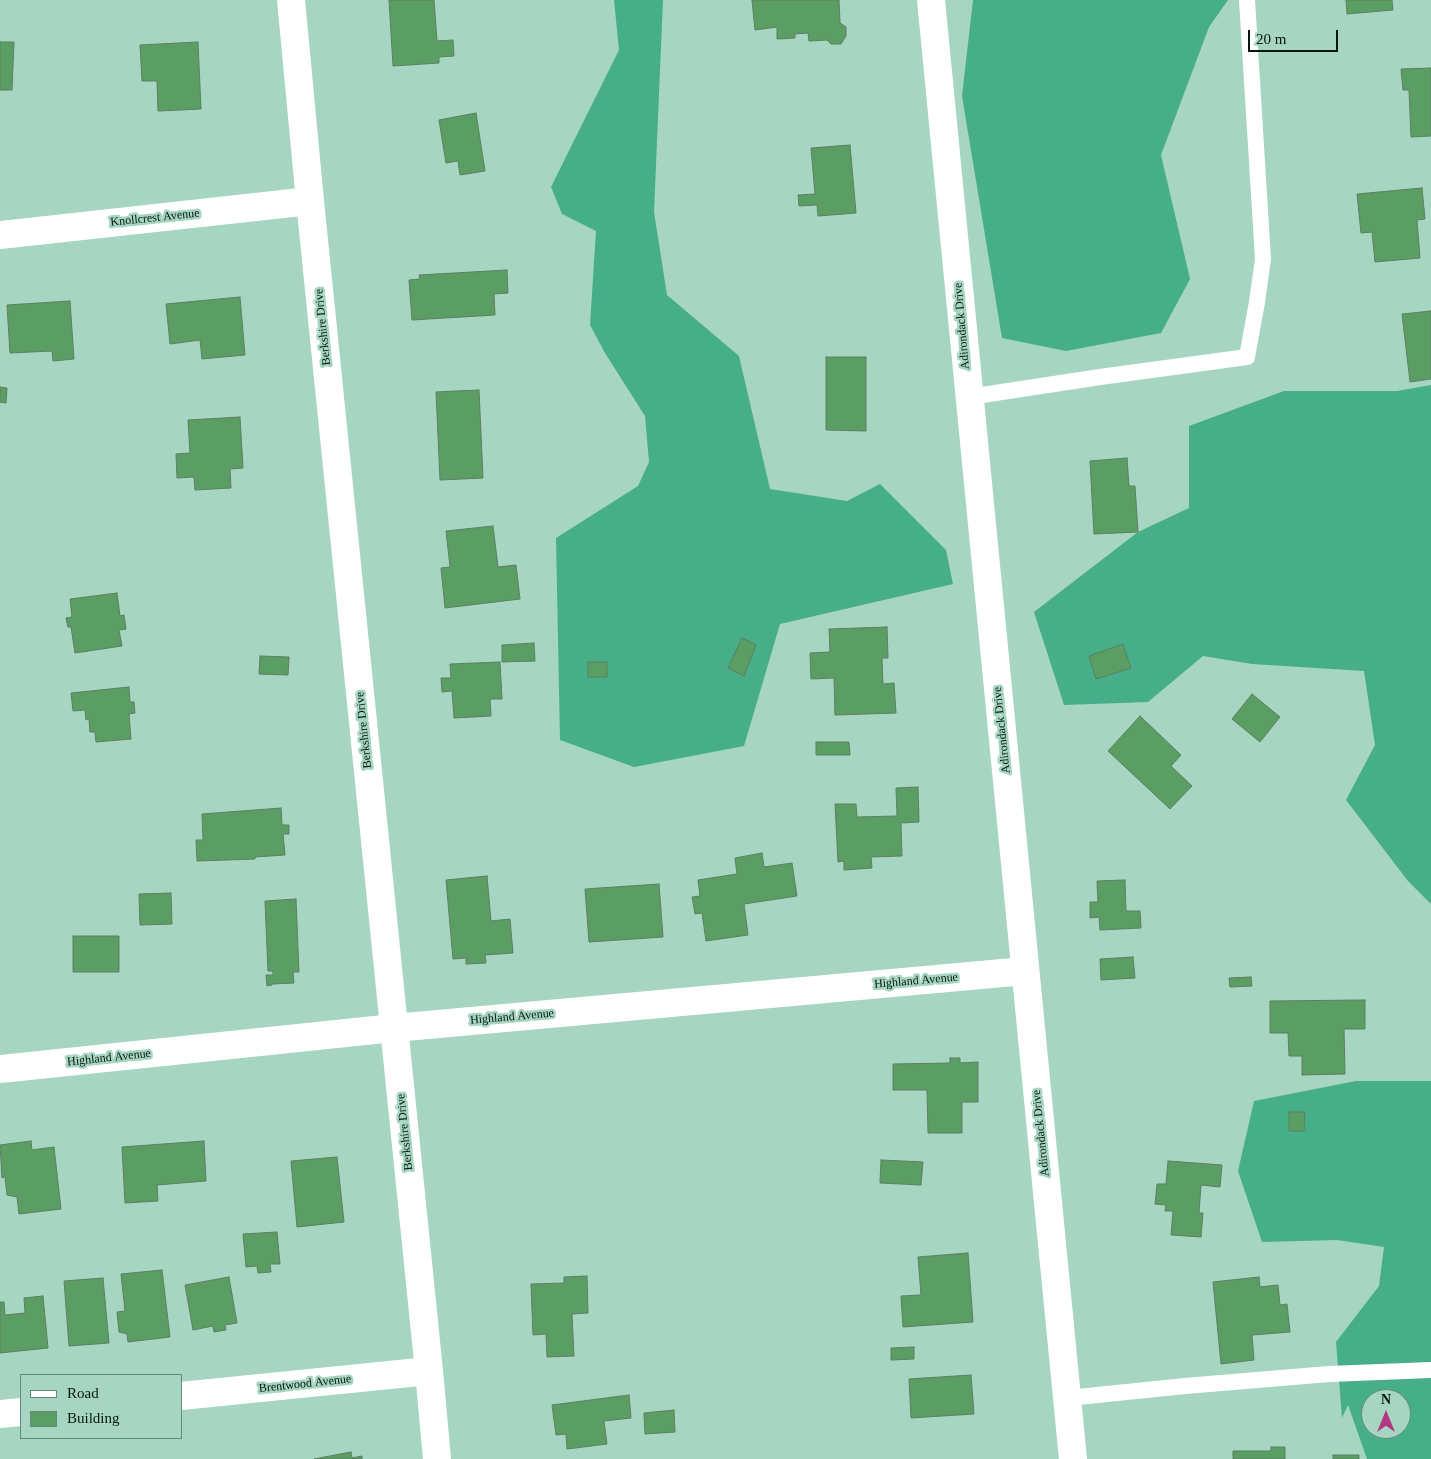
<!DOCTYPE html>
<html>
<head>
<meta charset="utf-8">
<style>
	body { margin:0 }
	#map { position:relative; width:1431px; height:1459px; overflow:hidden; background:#a6d5c1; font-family:"Times New Roman",serif }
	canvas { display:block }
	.legend { position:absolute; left:20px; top:1374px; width:162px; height:65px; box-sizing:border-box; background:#a6d5c1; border:1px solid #65897a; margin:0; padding:6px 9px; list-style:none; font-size:15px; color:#04160f }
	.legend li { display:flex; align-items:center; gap:10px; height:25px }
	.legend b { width:25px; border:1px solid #65897a }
	.north { position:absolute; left:1361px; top:1389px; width:50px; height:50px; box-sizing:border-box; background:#a6d5c1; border:1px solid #65897a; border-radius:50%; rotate:0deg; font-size:14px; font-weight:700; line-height:20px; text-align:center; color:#04160f }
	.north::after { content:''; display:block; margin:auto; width:18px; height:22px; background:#b53683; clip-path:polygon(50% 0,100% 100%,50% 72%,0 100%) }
	.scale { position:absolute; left:1248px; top:30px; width:90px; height:22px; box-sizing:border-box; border:2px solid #04160f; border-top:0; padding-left:6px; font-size:15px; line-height:18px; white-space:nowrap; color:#04160f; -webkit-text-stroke:4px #a6d5c1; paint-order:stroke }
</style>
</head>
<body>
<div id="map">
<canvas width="1431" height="1459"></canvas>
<ul class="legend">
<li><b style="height:6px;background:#fff"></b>Road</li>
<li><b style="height:14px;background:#5b9e64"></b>Building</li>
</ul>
<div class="north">N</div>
<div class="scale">20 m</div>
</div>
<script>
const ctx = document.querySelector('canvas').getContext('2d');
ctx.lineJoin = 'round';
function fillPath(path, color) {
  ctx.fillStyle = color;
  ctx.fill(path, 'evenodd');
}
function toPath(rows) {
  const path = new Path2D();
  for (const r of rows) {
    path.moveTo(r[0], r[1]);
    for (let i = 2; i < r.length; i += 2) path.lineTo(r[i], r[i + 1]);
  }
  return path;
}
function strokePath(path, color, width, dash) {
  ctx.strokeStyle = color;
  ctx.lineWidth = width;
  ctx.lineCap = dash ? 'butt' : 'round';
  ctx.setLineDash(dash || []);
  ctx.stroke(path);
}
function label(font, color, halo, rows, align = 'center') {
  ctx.font = font + ' "Times New Roman",serif';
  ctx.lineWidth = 5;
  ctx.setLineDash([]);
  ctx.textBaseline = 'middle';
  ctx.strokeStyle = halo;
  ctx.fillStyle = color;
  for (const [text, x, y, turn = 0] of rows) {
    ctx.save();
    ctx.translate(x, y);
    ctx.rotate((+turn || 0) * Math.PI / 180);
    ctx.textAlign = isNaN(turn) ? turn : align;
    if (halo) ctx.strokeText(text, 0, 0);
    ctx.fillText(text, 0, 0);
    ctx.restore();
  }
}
fillPath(toPath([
	[614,0,663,0,654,212,667,295,739,356,770,489,847,501,880,484,946,550,953,584,780,624,744,746,634,767,560,740,556,538,638,486,649,462,645,416,605,353,590,325,596,231,562,214,551,187,619,50],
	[973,0,1228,0,1209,27,1161,155,1190,279,1161,333,1066,351,1002,338,962,96],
	[1431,385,1431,904,1408,881,1346,800,1375,745,1364,671,1252,664,1203,656,1148,702,1064,705,1034,612,1138,532,1189,508,1189,426,1284,391,1397,391],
	[1356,1081,1431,1081,1431,1459,1367,1459,1348,1405,1342,1418,1336,1342,1379,1286,1384,1247,1337,1240,1262,1242,1238,1171,1254,1101],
	[1371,1399,1401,1399,1401,1429,1371,1429]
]), '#47ae8a');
const building = toPath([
	[389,0,434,0,437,41,453,40,454,56,439,57,439,63,393,66,389,0],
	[752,0,839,0,840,23,846,27,846,36,841,44,831,44,827,40,809,41,808,33,795,34,795,38,777,39,777,27,755,30,752,0],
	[1346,0,1392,0,1393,10,1347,14,1346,0],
	[0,42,14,42,12,90,0,90,0,42],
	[198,42,201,109,158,111,157,81,142,81,140,45,198,42],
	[1431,68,1431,136,1411,137,1409,90,1403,90,1401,69,1431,68],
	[476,113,485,171,460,175,458,161,446,163,439,120,476,113],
	[850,145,856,213,818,216,817,205,799,206,798,195,815,194,811,148,850,145],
	[1422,188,1425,219,1417,220,1420,258,1375,262,1372,232,1361,233,1357,194,1422,188],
	[507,270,508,293,494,294,495,315,412,320,409,280,420,279,419,275,507,270],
	[240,297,245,355,202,359,200,340,170,344,166,304,240,297],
	[70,301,74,359,53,361,52,351,10,353,7,305,70,301],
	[1431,311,1431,379,1410,382,1402,314,1431,311],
	[826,357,866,357,866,431,826,430,826,357],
	[0,387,7,388,6,403,0,402,0,387],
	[479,390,483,478,440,480,436,392,479,390],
	[240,417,243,468,230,469,231,488,195,490,194,477,177,478,176,454,190,453,188,420,240,417],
	[1127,458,1129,486,1135,486,1138,532,1094,534,1090,461,1127,458],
	[493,526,498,567,516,565,520,599,445,608,441,568,450,567,446,531,493,526],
	[117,593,120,616,124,615,126,629,119,630,122,646,75,653,71,627,68,627,66,618,72,617,70,599,117,593],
	[887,627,888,658,882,658,883,684,894,683,896,713,835,715,834,678,811,679,810,653,830,652,829,629,887,627],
	[742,638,756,645,744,676,728,668,742,638],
	[534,643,535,661,502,662,502,645,534,643],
	[1123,644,1131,668,1096,679,1089,656,1123,644],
	[260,656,289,657,288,675,259,674,260,656],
	[500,662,502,699,490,699,491,716,454,718,452,691,442,692,441,678,451,678,450,664,500,662],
	[588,662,607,662,607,677,588,677,588,662],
	[129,687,130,702,134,702,135,713,129,714,131,739,96,742,95,732,90,732,89,719,86,720,85,710,73,711,71,693,129,687],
	[1252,694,1280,717,1260,742,1232,719,1252,694],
	[1140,716,1181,755,1171,766,1192,786,1170,809,1108,751,1140,716],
	[816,742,849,742,850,755,816,755,816,742],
	[918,787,919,822,901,823,902,856,871,857,872,868,844,870,844,861,838,862,835,804,856,804,857,817,897,816,896,788,918,787],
	[281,808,282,825,289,825,289,834,283,834,285,855,255,857,255,859,197,861,196,840,203,840,202,814,281,808],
	[762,853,764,867,792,863,797,896,744,904,748,935,706,941,702,913,695,914,692,897,700,896,698,880,737,874,735,858,762,853],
	[487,876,491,921,510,919,513,953,485,955,486,963,466,964,466,958,453,959,446,880,487,876],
	[1125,880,1126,911,1140,911,1141,928,1100,930,1099,917,1090,918,1090,902,1098,902,1097,881,1125,880],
	[659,884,663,937,589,942,585,889,659,884],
	[171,893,172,924,140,925,139,894,171,893],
	[296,899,299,972,293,972,294,983,272,984,272,985,267,986,266,975,273,975,273,971,268,971,265,901,296,899],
	[73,936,119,936,119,972,73,972,73,936],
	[1133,957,1135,978,1101,980,1100,959,1133,957],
	[1251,977,1252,986,1230,987,1229,978,1251,977],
	[1365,1000,1365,1029,1344,1029,1345,1074,1302,1075,1302,1056,1289,1056,1288,1033,1270,1033,1270,1001,1365,1000],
	[950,1058,960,1058,960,1063,978,1062,978,1102,962,1102,962,1133,928,1133,927,1090,893,1090,893,1064,950,1063,950,1058],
	[1289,1112,1305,1112,1304,1131,1289,1131,1289,1112],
	[31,1141,32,1150,54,1147,61,1209,19,1214,17,1197,7,1195,5,1177,2,1178,0,1145,31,1141],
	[204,1141,206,1181,157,1185,158,1201,125,1203,122,1147,204,1141],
	[337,1157,344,1222,297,1227,291,1161,337,1157],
	[881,1160,923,1162,921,1185,880,1183,881,1160],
	[1168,1161,1222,1165,1220,1187,1201,1185,1199,1213,1203,1213,1201,1237,1171,1235,1173,1211,1165,1211,1166,1205,1155,1204,1157,1184,1166,1184,1168,1161],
	[277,1232,280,1264,270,1264,271,1272,258,1273,257,1266,246,1267,243,1234,277,1232],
	[968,1253,973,1322,903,1327,901,1296,921,1295,918,1257,968,1253],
	[162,1270,170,1337,128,1342,127,1334,119,1332,117,1312,125,1311,121,1274,162,1270],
	[587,1276,588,1313,572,1314,574,1356,547,1357,546,1334,533,1335,531,1284,564,1283,564,1277,587,1276],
	[229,1277,237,1323,225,1325,226,1330,214,1332,213,1326,193,1330,185,1285,229,1277],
	[1259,1277,1260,1287,1278,1285,1280,1305,1287,1304,1290,1332,1252,1335,1254,1360,1221,1364,1213,1282,1259,1277],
	[103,1278,109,1343,69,1346,64,1281,103,1278],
	[43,1296,48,1348,0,1353,0,1302,4,1302,5,1315,25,1313,24,1298,43,1296],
	[914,1347,914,1359,891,1360,891,1348,914,1347],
	[971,1375,974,1414,911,1418,909,1379,971,1375],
	[629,1395,631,1418,604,1421,607,1444,567,1449,566,1434,556,1435,552,1405,629,1395],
	[674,1410,675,1432,645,1434,644,1413,674,1410],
	[1271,1447,1285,1447,1285,1459,1233,1459,1233,1451,1271,1451,1271,1447],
	[351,1452,352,1458,362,1456,362,1459,314,1459,351,1452],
	[1333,1455,1359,1455,1359,1459,1333,1459,1333,1455]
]);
fillPath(building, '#5b9e64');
strokePath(building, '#5e7e62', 1);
strokePath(toPath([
	[969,397,1100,377,1247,357,1257,302,1263,259,1247,0],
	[1068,1398,1185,1386,1329,1374,1431,1370]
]), '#fff', 16);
strokePath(toPath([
	[291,0,310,201,429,1371,437,1459],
	[931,0,1073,1459],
	[0,235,310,201],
	[0,1069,394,1028,1025,971],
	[181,1396,429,1371],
	[0,1414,21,1412]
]), '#fff', 28);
label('12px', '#04160f', '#a6d5c1', [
	["Knollcrest Avenue",155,218,-6],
	["Adirondack Drive",962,326,-95],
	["Berkshire Drive",323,327,-96],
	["Berkshire Drive",364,730,-96],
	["Adirondack Drive",1002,730,-96],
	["Highland Avenue",916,981,-5],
	["Highland Avenue",512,1017,-5],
	["Highland Avenue",109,1058,-6],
	["Berkshire Drive",405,1132,-96],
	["Adirondack Drive",1041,1133,-96],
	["Brentwood Avenue",305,1384,-6]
]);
</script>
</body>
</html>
